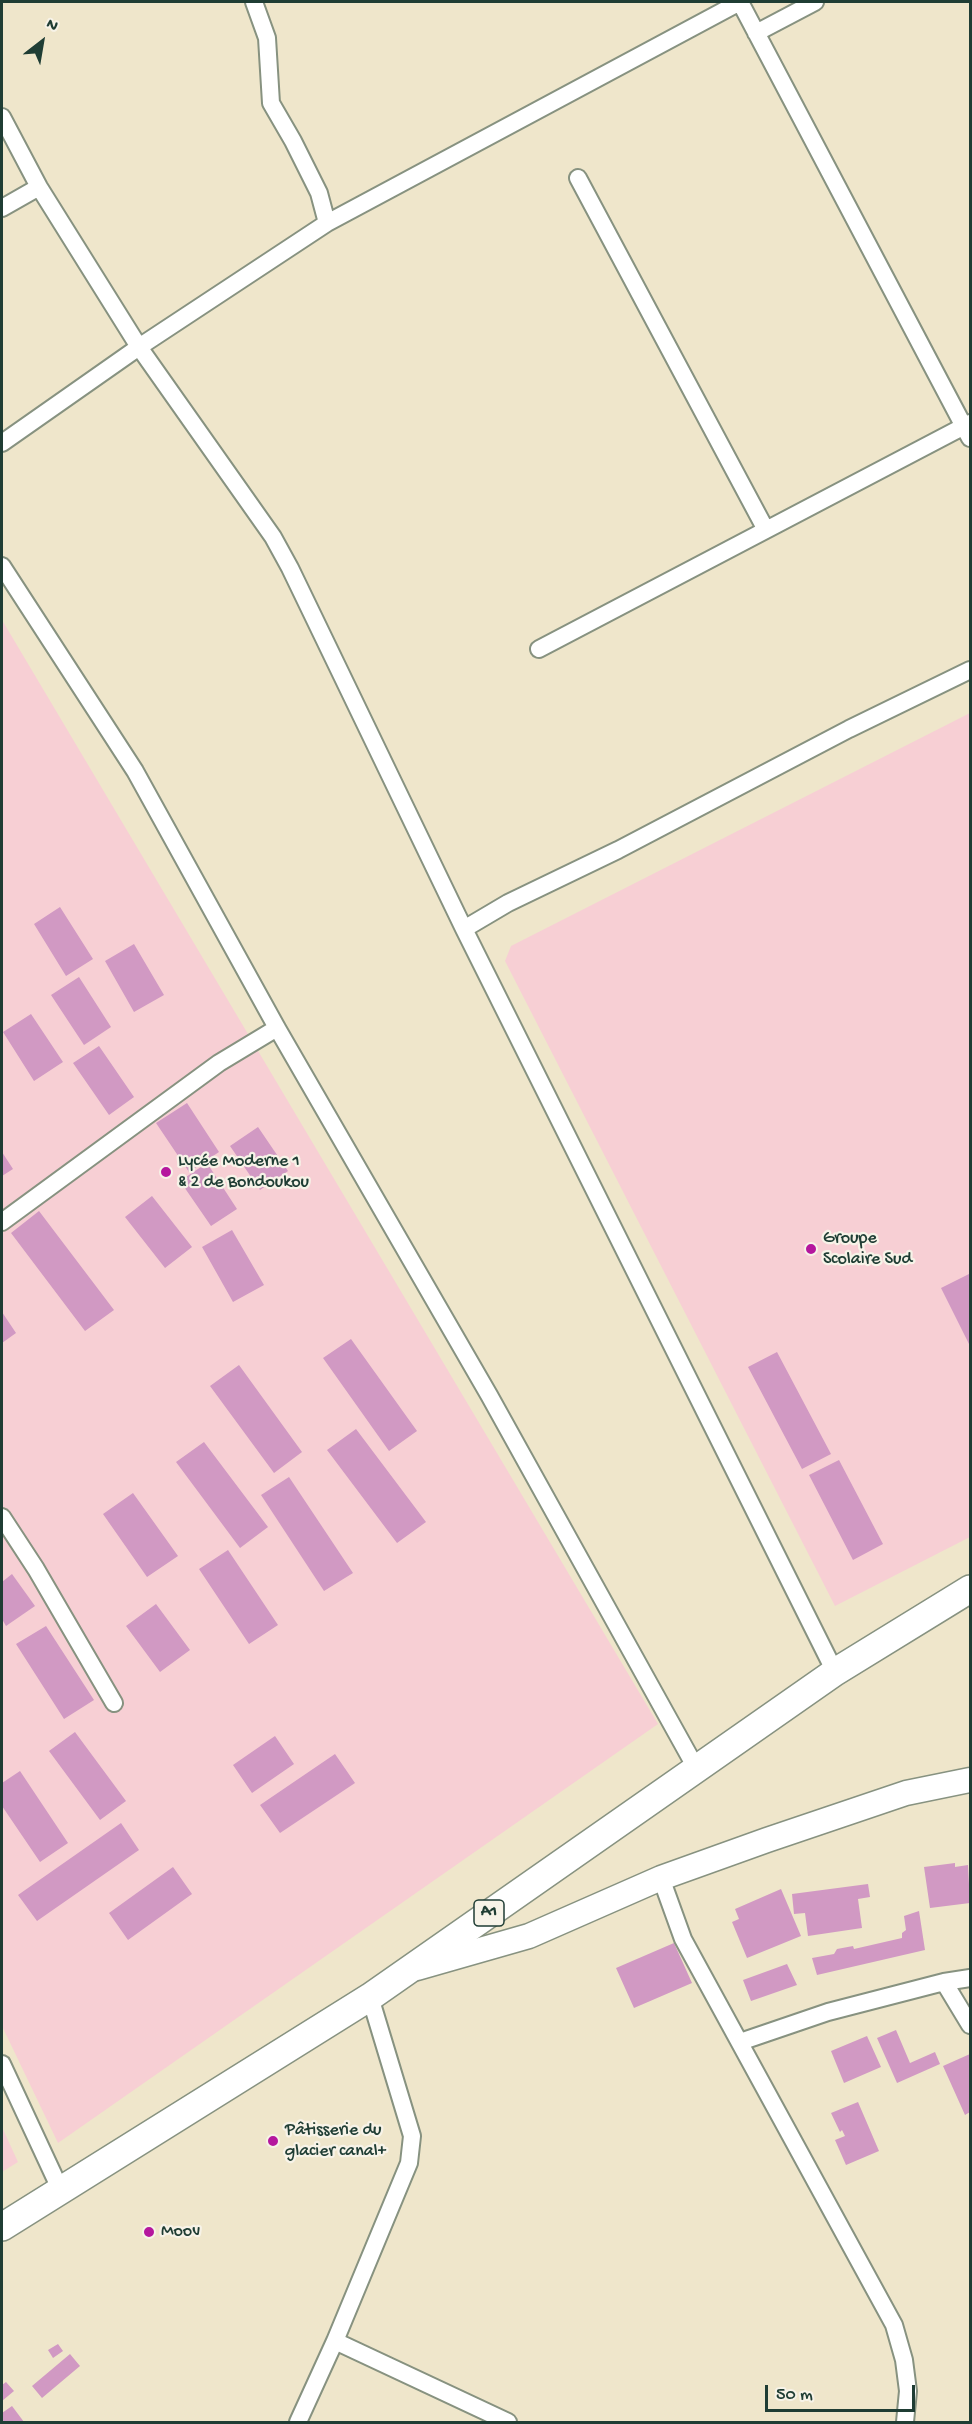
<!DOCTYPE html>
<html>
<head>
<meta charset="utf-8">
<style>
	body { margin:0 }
	#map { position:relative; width:972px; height:2424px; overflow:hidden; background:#efe6cb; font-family:"Gochi Hand",sans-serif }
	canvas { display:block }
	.frame { position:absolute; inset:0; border:3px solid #1f3d34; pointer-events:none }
	.north { position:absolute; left:12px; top:12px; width:60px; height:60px; -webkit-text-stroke:4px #f7f3e8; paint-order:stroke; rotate:31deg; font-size:16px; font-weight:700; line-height:24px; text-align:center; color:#1f3d34 }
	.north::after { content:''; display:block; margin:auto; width:21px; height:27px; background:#1f3d34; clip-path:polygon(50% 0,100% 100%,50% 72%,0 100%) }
	.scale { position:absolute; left:765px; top:2385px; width:150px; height:27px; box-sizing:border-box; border:3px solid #1f3d34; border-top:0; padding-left:8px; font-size:18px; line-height:21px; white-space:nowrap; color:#1f3d34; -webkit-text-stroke:4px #f7f3e8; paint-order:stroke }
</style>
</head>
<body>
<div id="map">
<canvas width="972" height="2424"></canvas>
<div class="frame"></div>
<div class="north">N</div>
<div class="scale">50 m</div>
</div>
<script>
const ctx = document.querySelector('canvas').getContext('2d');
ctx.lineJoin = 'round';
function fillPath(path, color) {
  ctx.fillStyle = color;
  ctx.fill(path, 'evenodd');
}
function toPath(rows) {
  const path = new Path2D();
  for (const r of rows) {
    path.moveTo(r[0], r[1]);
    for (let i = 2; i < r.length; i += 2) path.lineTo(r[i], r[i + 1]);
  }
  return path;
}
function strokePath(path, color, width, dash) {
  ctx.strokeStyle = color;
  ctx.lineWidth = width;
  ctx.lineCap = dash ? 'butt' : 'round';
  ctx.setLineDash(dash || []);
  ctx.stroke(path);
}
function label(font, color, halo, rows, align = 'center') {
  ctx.font = font + ' "Gochi Hand",sans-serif';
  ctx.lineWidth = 4.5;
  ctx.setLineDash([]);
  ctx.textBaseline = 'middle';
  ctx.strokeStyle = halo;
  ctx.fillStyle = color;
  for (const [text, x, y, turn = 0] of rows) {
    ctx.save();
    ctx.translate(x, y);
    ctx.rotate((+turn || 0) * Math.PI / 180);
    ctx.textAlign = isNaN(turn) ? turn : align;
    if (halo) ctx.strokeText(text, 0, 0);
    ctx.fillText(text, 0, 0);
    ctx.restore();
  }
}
fillPath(toPath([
	[2,620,658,1724,58,2143,2,2026],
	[970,713,970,1537,835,1606,505,961,511,946],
	[2,2127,18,2162,2,2172]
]), '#f7cfd4');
fillPath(toPath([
	[60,907,93,959,66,976,34,924],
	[134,944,164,995,134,1012,105,961],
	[79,977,111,1027,84,1045,51,995],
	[31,1014,63,1062,34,1081,3,1032],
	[99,1046,134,1097,109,1115,73,1063],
	[187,1103,219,1152,189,1172,156,1123],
	[258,1127,288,1171,260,1190,230,1146],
	[2,1152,13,1169,2,1176],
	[207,1163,237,1209,211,1226,180,1181],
	[152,1196,192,1247,165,1268,125,1217],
	[39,1211,114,1310,85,1331,11,1233],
	[232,1230,264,1285,233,1302,202,1247],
	[969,1274,970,1276,970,1346,941,1288],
	[2,1312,16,1333,2,1343],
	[351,1339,417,1431,389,1451,323,1358],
	[777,1352,831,1454,802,1469,748,1367],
	[239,1365,302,1452,274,1473,210,1386],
	[356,1429,426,1522,397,1543,327,1450],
	[204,1442,268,1527,240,1548,176,1462],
	[839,1460,883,1544,853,1560,809,1475],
	[289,1477,353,1573,324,1591,261,1495],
	[133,1493,178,1556,147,1577,103,1514],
	[228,1550,278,1625,249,1644,199,1569],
	[12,1574,35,1606,6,1626,2,1619,2,1582],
	[156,1604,190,1650,160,1672,126,1626],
	[46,1626,94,1700,64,1719,16,1644],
	[75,1732,126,1801,100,1820,49,1751],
	[275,1736,294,1764,252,1793,233,1765],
	[335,1754,355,1783,280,1833,260,1805],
	[20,1771,68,1843,40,1862,2,1806,2,1783],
	[121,1823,139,1850,37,1921,18,1895],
	[955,1863,955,1867,968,1865,970,1903,930,1908,924,1867],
	[173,1867,192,1894,128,1940,109,1913],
	[868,1884,870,1897,858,1899,862,1928,808,1936,805,1913,794,1914,792,1894],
	[781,1889,801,1936,747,1958,732,1922,739,1919,735,1909],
	[919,1911,925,1950,817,1975,812,1958,834,1954,837,1949,853,1946,854,1949,902,1938,902,1933,906,1930,904,1916],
	[674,1943,692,1983,634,2008,616,1968],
	[787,1964,797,1985,751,2001,743,1980],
	[896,2030,910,2063,935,2052,940,2064,897,2083,877,2038],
	[867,2036,881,2067,844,2083,831,2051],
	[970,2054,970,2112,965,2115,943,2066],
	[858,2102,879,2151,846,2165,835,2140,845,2136,842,2130,840,2132,831,2113],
	[58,2344,63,2351,53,2358,48,2350],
	[70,2354,80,2366,42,2398,32,2386],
	[6,2382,14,2391,2,2401,2,2385],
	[12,2406,24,2422,2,2422,2,2413]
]), '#d199c3');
const street = toPath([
	[254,2,267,38,271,103,293,141,319,193,327,223],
	[740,2,970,438],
	[756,33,815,2],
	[2,117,39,187,139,347,273,537,290,568,464,929,835,1672],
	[578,178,766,530],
	[2,208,39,187],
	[2,443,139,347,327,223,740,2],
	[2,566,135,771,277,1028,489,1395,696,1768],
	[539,649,970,423],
	[464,929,508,903,618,850,849,729,970,670],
	[2,1222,219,1063,277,1028],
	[2,1517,36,1569,114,1703],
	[661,1878,683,1939,894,2325,904,2360,908,2391,905,2422],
	[944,1982,970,2025],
	[740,2042,828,2012,944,1982,970,1978],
	[2,2064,61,2191],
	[335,2341,508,2422],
	[298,2422,335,2341,409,2163,412,2136,370,1997]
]);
const secondary = toPath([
	[417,1968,529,1936,661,1878,767,1840,906,1793,970,1780]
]);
const primary = toPath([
	[2,2227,370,1997,835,1672,970,1589]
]);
strokePath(street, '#879280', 20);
strokePath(secondary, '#879280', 27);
strokePath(primary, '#879280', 30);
strokePath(street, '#fff', 16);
strokePath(secondary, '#fff', 24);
strokePath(primary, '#fff', 27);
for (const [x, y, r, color] of [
	[166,1172,6,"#b5179e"],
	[811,1249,6,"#b5179e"],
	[273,2141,6,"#b5179e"],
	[149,2232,6,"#b5179e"]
]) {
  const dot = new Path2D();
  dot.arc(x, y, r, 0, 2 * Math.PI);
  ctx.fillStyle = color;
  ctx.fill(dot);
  strokePath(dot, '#f7f3e8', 2);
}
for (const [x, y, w] of [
	[489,1913,30]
]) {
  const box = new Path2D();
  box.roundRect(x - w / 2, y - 13, w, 26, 4.5);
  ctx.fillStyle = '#f7f3e8';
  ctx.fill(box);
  strokePath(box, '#1f3d34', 1.5);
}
label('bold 16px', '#1f3d34', null, [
	["A1",489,1913]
]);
label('18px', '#1f3d34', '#f7f3e8', [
	["Lycée Moderne 1",178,1162],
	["& 2 de Bondoukou",178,1183],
	["Groupe",823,1239],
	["Scolaire Sud",823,1260],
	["Pâtisserie du",285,2131],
	["glacier canal+",285,2152],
	["Moov",161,2232]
], 'left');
</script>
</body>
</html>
